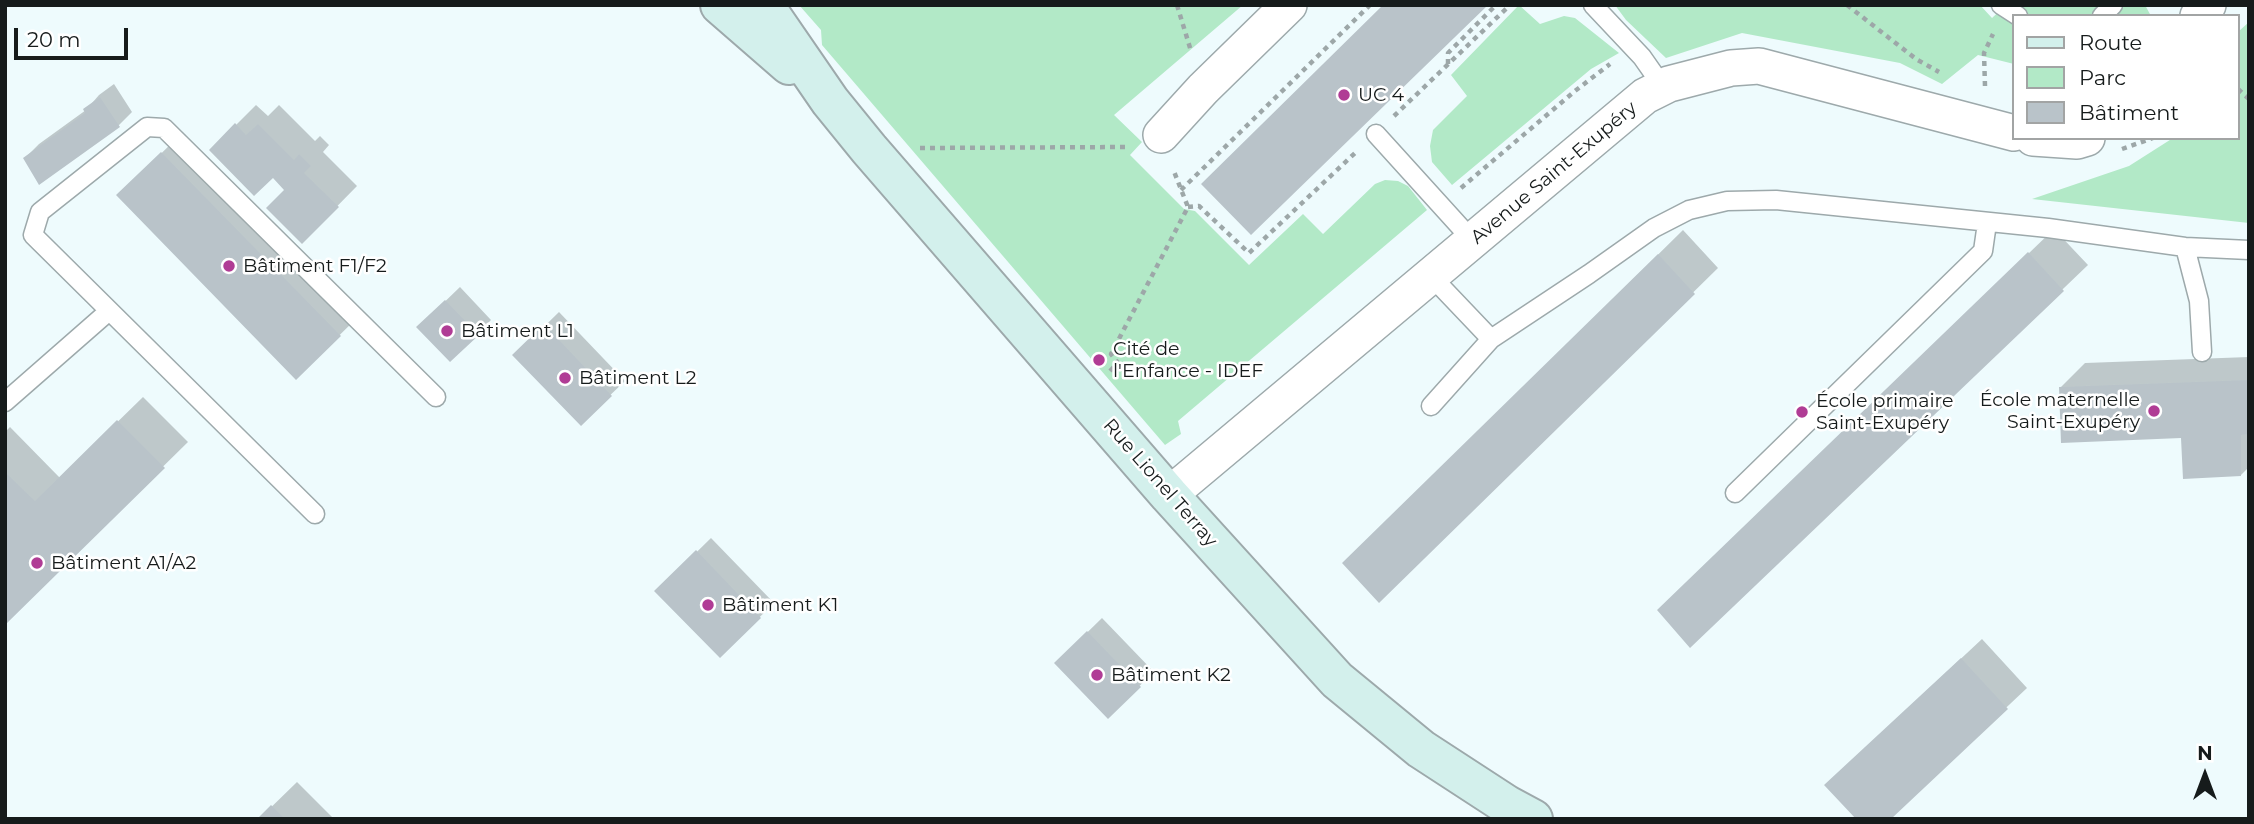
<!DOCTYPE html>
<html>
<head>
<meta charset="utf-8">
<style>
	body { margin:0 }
	#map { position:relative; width:2254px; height:824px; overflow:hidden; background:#eefbfd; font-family:Montserrat,sans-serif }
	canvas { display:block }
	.frame { position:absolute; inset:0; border:7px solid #161b1b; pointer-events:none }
	.legend { position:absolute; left:2012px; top:14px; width:228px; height:126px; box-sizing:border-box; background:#fff; border:2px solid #a2a4a4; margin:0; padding:9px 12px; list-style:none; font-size:21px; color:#161b1b }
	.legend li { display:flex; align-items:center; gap:14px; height:35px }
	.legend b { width:35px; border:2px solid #a2a4a4 }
	.north { position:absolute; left:2170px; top:740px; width:70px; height:70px; -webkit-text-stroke:5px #fff; paint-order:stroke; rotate:0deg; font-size:19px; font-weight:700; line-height:28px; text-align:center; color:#161b1b }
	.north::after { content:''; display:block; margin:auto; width:24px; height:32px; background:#161b1b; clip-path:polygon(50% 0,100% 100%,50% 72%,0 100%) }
	.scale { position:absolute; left:14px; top:28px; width:114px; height:32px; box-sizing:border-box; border:4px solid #161b1b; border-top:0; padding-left:9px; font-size:21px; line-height:24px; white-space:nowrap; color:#161b1b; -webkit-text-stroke:5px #fff; paint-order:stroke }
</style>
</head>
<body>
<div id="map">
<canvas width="2254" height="824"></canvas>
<div class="frame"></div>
<ul class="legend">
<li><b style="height:9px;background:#d3f0ec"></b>Route</li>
<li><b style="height:19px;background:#b2e9c7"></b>Parc</li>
<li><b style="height:19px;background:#b9c3c9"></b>Bâtiment</li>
</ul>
<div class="north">N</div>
<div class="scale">20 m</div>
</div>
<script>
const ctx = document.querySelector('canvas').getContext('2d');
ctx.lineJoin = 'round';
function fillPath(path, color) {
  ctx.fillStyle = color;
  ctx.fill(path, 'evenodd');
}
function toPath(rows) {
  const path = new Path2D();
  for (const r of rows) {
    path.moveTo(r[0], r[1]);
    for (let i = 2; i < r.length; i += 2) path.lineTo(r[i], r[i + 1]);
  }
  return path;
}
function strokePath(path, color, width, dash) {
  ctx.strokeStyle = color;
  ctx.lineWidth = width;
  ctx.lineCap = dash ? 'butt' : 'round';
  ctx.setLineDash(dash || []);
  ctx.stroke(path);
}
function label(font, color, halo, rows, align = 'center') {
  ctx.font = font + ' Montserrat,sans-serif';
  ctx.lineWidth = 5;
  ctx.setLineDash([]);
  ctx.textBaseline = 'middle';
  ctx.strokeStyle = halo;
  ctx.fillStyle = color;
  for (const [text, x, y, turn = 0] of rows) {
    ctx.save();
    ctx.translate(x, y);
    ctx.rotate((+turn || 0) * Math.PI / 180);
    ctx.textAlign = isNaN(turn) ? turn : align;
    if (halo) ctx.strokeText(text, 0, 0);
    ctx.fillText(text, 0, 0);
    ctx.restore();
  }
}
fillPath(toPath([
	[799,5,1243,5,1114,115,1142,142,1130,155,1184,209,1195,211,1249,265,1303,214,1323,234,1375,184,1385,180,1398,181,1408,186,1427,210,1178,421,1181,434,1165,445,822,45,821,30],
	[1519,5,1540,24,1564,16,1575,18,1619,53,1591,69,1452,185,1432,162,1430,146,1433,130,1467,96,1451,75],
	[1615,5,1980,5,1992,18,2006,5,2145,5,2151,16,2014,16,2014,64,1978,55,1942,84,1900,63,1742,33,1666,58,1626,20],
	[2249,22,2249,223,2032,199,2129,166,2173,138,2238,138,2238,32]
]), '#b2e9c7');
fillPath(toPath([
	[114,84,132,112,118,126,25,158,39,144,86,110,99,95],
	[256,105,268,116,279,105,315,141,320,136,329,145,323,152,357,186,302,242,286,190,273,176,211,150],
	[182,133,360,315,297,377,119,195],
	[2054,229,2088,265,1690,646,1684,585],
	[1683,230,1718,268,1379,601,1345,563],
	[460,287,491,320,477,334,433,313],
	[559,312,625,381,581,423,515,355],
	[2249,357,2249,467,2241,475,2183,436,2061,387,2085,363],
	[143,397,188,442,5,622,5,432,10,427,60,478],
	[711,538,774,603,720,656,657,591],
	[1102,618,1154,672,1108,716,1056,663],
	[1982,639,2027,688,1888,819,1847,765],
	[297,782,334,819,259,819]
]), '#0003');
fillPath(toPath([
	[1383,5,1488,5,1251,235,1201,184],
	[100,97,120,127,39,185,23,158,85,113,83,109],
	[235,123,246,135,258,124,294,160,299,154,311,166,304,173,339,207,302,244,266,208,284,190,273,178,254,196,209,150],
	[161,152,341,336,296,380,116,195],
	[2028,252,2064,291,1690,648,1657,610],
	[1658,254,1695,294,1379,603,1342,563],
	[445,300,479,335,450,362,416,327],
	[544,324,612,396,581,426,512,355],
	[2249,380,2249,434,2241,435,2241,476,2183,479,2181,438,2061,443,2059,387],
	[117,420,165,468,5,625,5,472,35,501],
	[696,550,761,618,720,658,654,591],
	[1087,631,1141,687,1108,719,1054,663],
	[1961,658,2008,709,1891,819,1856,819,1824,785],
	[271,805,285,819,257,819]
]), '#b9c3c9');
const service = toPath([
	[1593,5,1642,57,1663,87],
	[2001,5,2018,16],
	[2102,16,2113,5],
	[1376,134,1473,241],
	[2185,247,2199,301,2202,352],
	[1431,276,1491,339,1589,274,1654,228,1689,210,1727,201,1776,200,2048,228,2185,247,2249,250],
	[5,402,109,311],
	[1431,406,1491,339],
	[1735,493,1983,251,1987,223],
	[315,514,33,235,40,212,147,127,164,128,436,397]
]);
const minor = toPath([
	[2198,16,2208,5],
	[1161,135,1203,89,1289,5],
	[2033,138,2077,141,2087,138],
	[1169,495,1645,96,1669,84,1731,68,1759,66,2014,133]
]);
const secondary = toPath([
	[720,5,789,65],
	[764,5,830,101,869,149,1169,495,1337,680,1421,749,1507,805,1533,819]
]);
strokePath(service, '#9da9ab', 21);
strokePath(minor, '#9da9ab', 38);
strokePath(secondary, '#9da9ab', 42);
strokePath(toPath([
	[1177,5,1191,51],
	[1847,5,1916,59,1939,72],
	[1448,64,1448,53,1496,5],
	[1985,86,1984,53,1993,34],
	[2238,89,2249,99],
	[1394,116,1510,5],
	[920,148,1128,147],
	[2122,149,2153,138],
	[1461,188,1575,91,1610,64],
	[1181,190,1370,5],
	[1188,207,1199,206,1249,253,1355,153],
	[1110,371,1118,363,1111,354,1188,207,1173,169]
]), '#9da7a8', 4.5, [5, 5]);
strokePath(service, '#fff', 18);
strokePath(minor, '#fff', 35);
strokePath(secondary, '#d3f0ec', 38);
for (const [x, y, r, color] of [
	[1344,95,7,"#b03c95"],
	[229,266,7,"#b03c95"],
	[447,331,7,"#b03c95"],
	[1099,360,7,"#b03c95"],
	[565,378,7,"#b03c95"],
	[2154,411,7,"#b03c95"],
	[1802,412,7,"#b03c95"],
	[37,563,7,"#b03c95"],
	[708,605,7,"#b03c95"],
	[1097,675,7,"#b03c95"]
]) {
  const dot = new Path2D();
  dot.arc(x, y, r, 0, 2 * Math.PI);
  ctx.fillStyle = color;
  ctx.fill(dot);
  strokePath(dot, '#fff', 2.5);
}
label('19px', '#161b1b', '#fff', [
	["UC 4",1358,95],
	["Bâtiment F1/F2",243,266],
	["Bâtiment L1",461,331],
	["Cité de",1113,349],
	["l'Enfance - IDEF",1113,371],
	["Bâtiment L2",579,378],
	["École maternelle",2140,400,"right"],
	["Saint-Exupéry",2140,422,"right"],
	["École primaire",1816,401],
	["Saint-Exupéry",1816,423],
	["Bâtiment A1/A2",51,563],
	["Bâtiment K1",722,605],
	["Bâtiment K2",1111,675]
], 'left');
label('19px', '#161b1b', '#fff', [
	["Avenue Saint-Exupéry",1554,173,-40],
	["Rue Lionel Terray",1160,483,49]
]);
</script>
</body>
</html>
